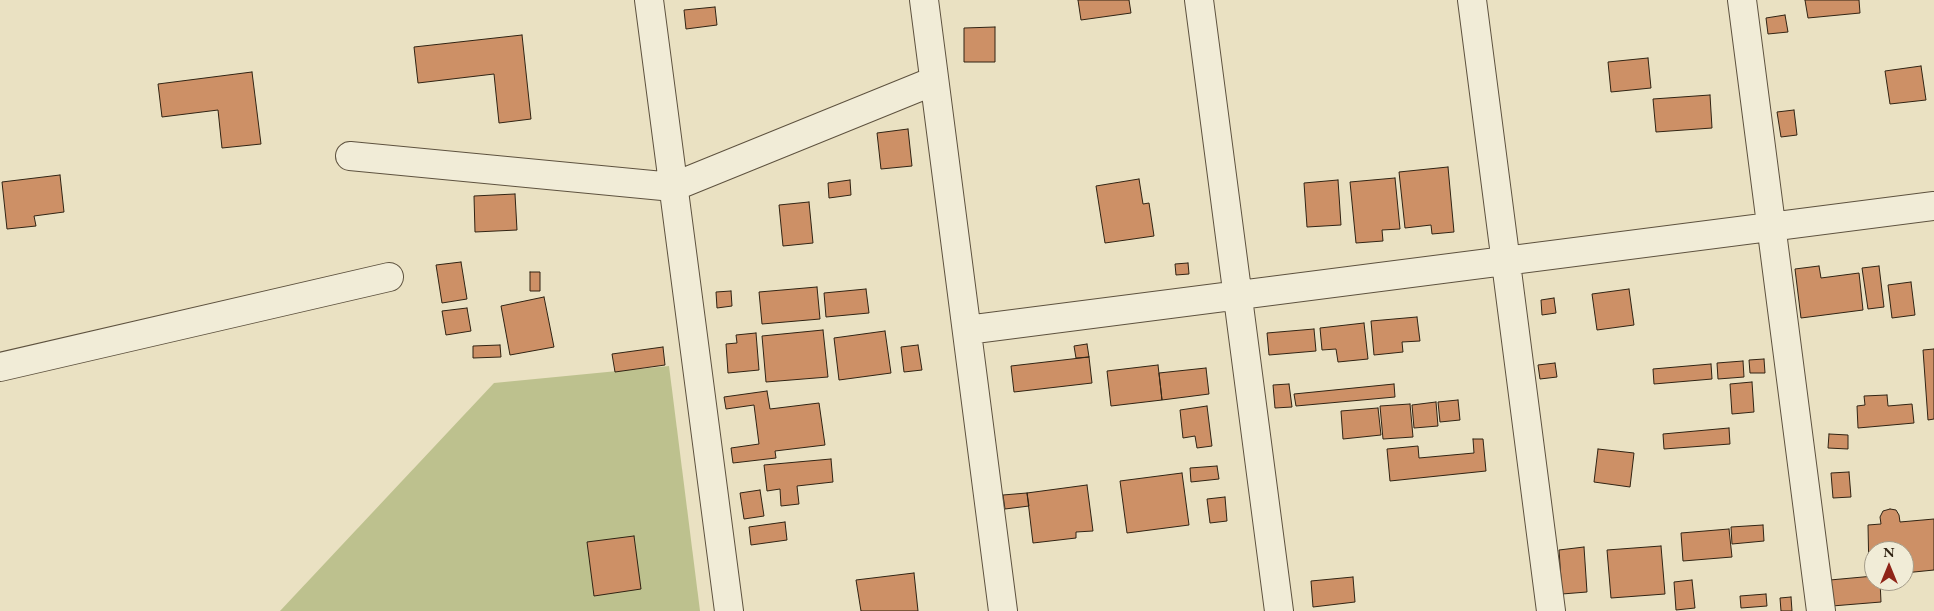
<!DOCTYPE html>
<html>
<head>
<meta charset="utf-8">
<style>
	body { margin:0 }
	#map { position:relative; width:1934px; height:611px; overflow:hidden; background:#eae1c2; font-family:"EB Garamond",serif }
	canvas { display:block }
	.north { position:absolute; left:1864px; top:541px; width:50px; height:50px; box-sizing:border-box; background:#f1ecd7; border:1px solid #a49c89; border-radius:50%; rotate:0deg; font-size:14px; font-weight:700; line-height:20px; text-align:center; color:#302313 }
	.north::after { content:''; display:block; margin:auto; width:18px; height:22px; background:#8f2418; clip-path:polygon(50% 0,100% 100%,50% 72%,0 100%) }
</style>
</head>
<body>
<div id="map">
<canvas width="1934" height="611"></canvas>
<div class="north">N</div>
</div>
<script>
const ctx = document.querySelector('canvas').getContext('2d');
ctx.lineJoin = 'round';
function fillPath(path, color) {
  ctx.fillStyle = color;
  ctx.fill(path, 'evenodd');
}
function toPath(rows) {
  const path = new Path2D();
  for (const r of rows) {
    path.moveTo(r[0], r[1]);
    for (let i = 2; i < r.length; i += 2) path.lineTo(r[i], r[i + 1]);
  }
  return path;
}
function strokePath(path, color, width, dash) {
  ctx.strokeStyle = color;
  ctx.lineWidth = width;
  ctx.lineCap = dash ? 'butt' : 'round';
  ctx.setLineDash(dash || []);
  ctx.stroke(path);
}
fillPath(toPath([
	[669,366,700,611,280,611,494,383]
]), '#bdc18e');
const building = toPath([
	[1078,0,1129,0,1131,13,1081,20,1078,0],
	[1805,0,1859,0,1860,13,1808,18,1805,0],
	[715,7,717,25,686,29,684,10,715,7],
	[1785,15,1788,32,1768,34,1766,18,1785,15],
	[995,27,995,62,964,62,964,28,995,27],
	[522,35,531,119,499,123,494,74,418,83,414,47,522,35],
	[1648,58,1651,88,1611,92,1608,62,1648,58],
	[1921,66,1926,100,1890,104,1885,71,1921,66],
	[252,72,261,144,222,148,218,110,162,117,158,84,252,72],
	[1710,95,1712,128,1656,132,1653,99,1710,95],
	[1794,110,1797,135,1781,137,1777,112,1794,110],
	[908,129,912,166,881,169,877,133,908,129],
	[1448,167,1454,232,1432,234,1431,225,1405,228,1399,172,1448,167],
	[60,175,64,212,34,216,36,226,7,229,2,182,60,175],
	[1395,178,1400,229,1382,230,1383,241,1356,243,1350,182,1395,178],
	[1139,179,1143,204,1149,203,1154,236,1105,243,1096,186,1139,179],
	[850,180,851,195,829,198,828,183,850,180],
	[1338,180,1341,225,1307,227,1304,183,1338,180],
	[515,194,517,230,475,232,474,196,515,194],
	[809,202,813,243,783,246,779,205,809,202],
	[461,262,467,299,442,303,436,265,461,262],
	[1188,263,1189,274,1176,275,1175,264,1188,263],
	[1819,266,1821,278,1859,273,1863,310,1801,318,1795,269,1819,266],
	[1879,266,1884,307,1868,309,1862,268,1879,266],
	[530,272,540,272,540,291,530,291,530,272],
	[1911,282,1915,315,1892,318,1888,285,1911,282],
	[817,287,820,319,762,324,759,292,817,287],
	[866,289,869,313,826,317,824,293,866,289],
	[1629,289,1634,325,1597,330,1592,294,1629,289],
	[731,291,732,306,717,308,716,292,731,291],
	[544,297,554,347,510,355,501,306,544,297],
	[1554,298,1556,313,1542,315,1541,300,1554,298],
	[467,308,471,331,446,335,442,311,467,308],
	[1417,317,1420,341,1402,342,1403,352,1374,355,1371,321,1417,317],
	[1364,323,1368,359,1338,362,1336,349,1322,350,1320,328,1364,323],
	[1314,329,1316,351,1269,355,1267,333,1314,329],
	[823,330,828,377,766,382,762,336,823,330],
	[885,331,891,373,839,380,834,338,885,331],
	[756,333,759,370,728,373,726,344,737,343,736,335,756,333],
	[1087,344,1089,357,1076,358,1074,346,1087,344],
	[500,345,501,357,473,358,473,346,500,345],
	[918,345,922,370,904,372,901,347,918,345],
	[663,347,665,365,615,372,612,354,663,347],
	[1934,349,1934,419,1928,420,1923,350,1934,349],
	[1089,357,1092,383,1014,392,1011,366,1089,357],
	[1764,359,1765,373,1750,373,1749,360,1764,359],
	[1743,361,1744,377,1718,379,1717,363,1743,361],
	[1555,363,1557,377,1540,379,1538,365,1555,363],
	[1711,364,1712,379,1654,384,1653,369,1711,364],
	[1158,365,1162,400,1111,406,1107,371,1158,365],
	[1206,368,1209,394,1162,400,1159,373,1206,368],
	[1752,382,1754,412,1732,414,1730,384,1752,382],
	[1289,384,1292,407,1275,408,1273,385,1289,384],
	[1394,384,1395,397,1296,406,1294,394,1394,384],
	[767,391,770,409,819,403,825,445,775,451,776,458,733,463,731,448,759,444,754,405,726,409,724,397,767,391],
	[1887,395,1888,406,1912,404,1914,423,1858,428,1857,406,1865,405,1864,396,1887,395],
	[1458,400,1460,420,1440,422,1438,402,1458,400],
	[1436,402,1438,426,1414,428,1412,405,1436,402],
	[1410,404,1413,437,1383,439,1380,406,1410,404],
	[1207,406,1212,446,1197,448,1195,436,1183,438,1180,410,1207,406],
	[1378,408,1381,435,1343,439,1341,411,1378,408],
	[1729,428,1730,444,1664,449,1663,434,1729,428],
	[1829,434,1848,435,1848,449,1828,448,1829,434],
	[1473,439,1483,439,1486,471,1390,481,1387,449,1418,446,1419,458,1474,453,1473,439],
	[1598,449,1634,453,1630,487,1594,482,1598,449],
	[831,459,833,482,797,486,799,504,781,506,780,489,767,491,764,465,831,459],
	[1217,466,1219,479,1191,482,1190,468,1217,466],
	[1849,472,1851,497,1833,498,1831,473,1849,472],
	[1182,473,1189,525,1127,533,1120,481,1182,473],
	[1087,485,1093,531,1076,532,1076,538,1033,543,1027,493,1087,485],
	[760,490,764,516,744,519,740,493,760,490],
	[1027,493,1029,506,1005,509,1003,495,1027,493],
	[1225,497,1227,521,1210,523,1207,499,1225,497],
	[1890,509,1896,510,1899,515,1900,522,1934,519,1934,570,1904,573,1904,551,1874,551,1874,575,1869,575,1868,525,1881,524,1880,517,1883,511,1890,509],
	[785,522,787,540,751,545,749,527,785,522],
	[1763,525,1764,541,1732,544,1731,527,1763,525],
	[1729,529,1732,557,1683,561,1681,533,1729,529],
	[634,536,641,589,594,596,587,542,634,536],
	[1661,546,1665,594,1611,598,1607,550,1661,546],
	[1584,547,1587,592,1562,594,1559,550,1584,547],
	[914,573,918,611,861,611,856,580,914,573],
	[1874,576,1874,581,1880,581,1881,602,1832,606,1830,580,1874,576],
	[1353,577,1355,602,1313,607,1311,581,1353,577],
	[1692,580,1695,608,1676,610,1674,582,1692,580],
	[1766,594,1767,606,1741,608,1740,596,1766,594],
	[1791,597,1792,611,1781,611,1780,598,1791,597]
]);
fillPath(building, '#cd9066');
strokePath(building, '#302313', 1);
const minor = toPath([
	[649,0,729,611],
	[924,0,1003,611],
	[1199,0,1279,611],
	[1472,0,1551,611],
	[1742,0,1821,611],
	[350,156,673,187,934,81],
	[967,330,1934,206],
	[0,367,389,277]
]);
strokePath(minor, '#5e523f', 30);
strokePath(minor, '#f1ecd7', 28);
</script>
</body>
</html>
